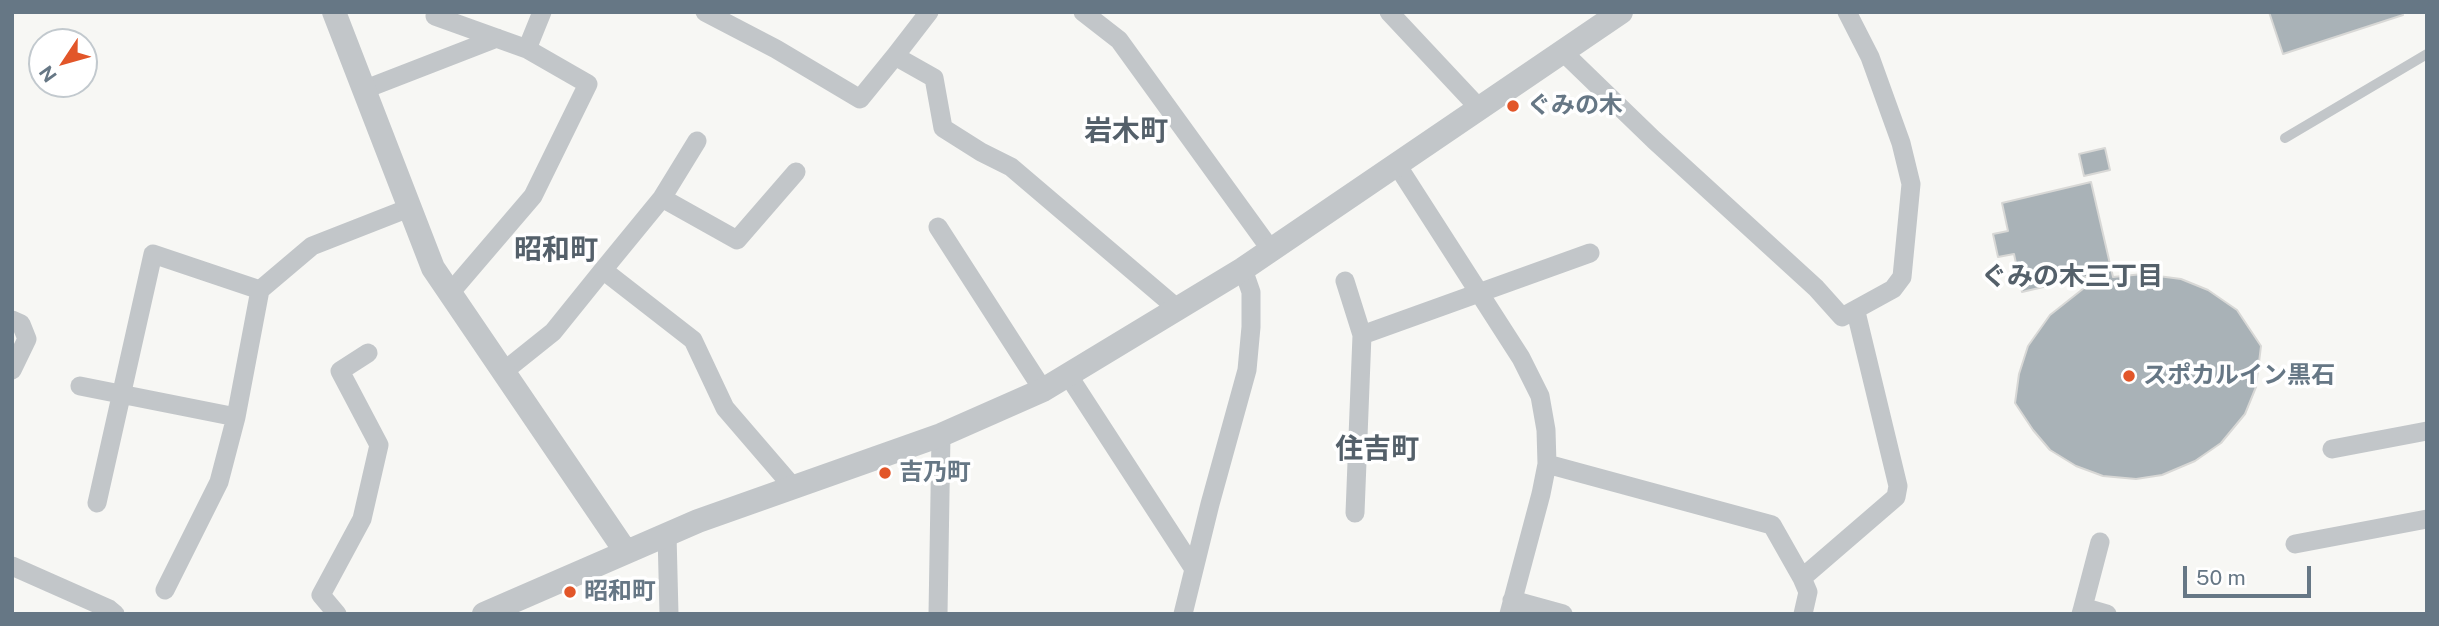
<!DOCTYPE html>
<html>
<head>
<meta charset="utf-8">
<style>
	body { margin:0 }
	#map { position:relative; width:2439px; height:626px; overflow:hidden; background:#f7f7f4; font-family:"Public Sans",sans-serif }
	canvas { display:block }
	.frame { position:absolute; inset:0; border:14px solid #667785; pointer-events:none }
	.north { position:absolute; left:28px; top:28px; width:70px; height:70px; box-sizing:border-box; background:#fff; border:2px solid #c2c9ce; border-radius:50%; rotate:234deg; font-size:19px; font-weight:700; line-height:28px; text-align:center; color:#667785 }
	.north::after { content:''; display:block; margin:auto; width:24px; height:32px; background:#e25629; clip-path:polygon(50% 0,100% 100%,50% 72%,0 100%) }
	.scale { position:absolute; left:2183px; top:566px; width:128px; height:32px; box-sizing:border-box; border:4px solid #667785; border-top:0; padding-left:9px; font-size:21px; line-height:24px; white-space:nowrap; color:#667785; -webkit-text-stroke:5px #fff; paint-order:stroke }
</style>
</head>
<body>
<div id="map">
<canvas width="2439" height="626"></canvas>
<div class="frame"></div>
<div class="north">N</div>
<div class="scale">50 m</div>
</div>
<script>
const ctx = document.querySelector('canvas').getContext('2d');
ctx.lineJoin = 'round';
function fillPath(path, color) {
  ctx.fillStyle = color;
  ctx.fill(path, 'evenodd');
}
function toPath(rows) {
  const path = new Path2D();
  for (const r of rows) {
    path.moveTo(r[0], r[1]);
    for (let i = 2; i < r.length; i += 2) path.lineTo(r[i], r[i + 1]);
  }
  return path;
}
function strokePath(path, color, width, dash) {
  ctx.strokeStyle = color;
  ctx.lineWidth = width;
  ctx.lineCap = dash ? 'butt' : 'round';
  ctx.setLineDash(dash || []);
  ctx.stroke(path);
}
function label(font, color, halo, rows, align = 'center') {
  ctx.font = font + ' "Public Sans","Noto Sans JP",sans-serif';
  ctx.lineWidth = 7;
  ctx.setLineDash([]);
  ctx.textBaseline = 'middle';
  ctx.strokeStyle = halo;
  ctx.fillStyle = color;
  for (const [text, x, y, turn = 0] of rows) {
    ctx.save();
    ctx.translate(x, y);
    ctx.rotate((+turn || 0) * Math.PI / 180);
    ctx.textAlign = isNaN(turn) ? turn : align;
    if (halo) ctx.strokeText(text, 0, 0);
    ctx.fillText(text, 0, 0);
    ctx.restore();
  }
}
const building = toPath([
	[2269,12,2402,12,2403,15,2283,54,2269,12],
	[2105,148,2110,170,2084,176,2079,154,2105,148],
	[2091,182,2113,277,2143,274,2181,279,2208,290,2237,310,2261,346,2256,387,2245,414,2221,443,2195,461,2162,475,2136,479,2103,476,2076,466,2050,450,2033,430,2015,403,2019,374,2028,346,2050,315,2103,273,2022,292,2014,254,1998,257,1993,234,2008,231,2002,203,2091,182]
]);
fillPath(building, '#a9b2b7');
strokePath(building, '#d8d8d6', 2);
strokePath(toPath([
	[2285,138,2427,54]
]), '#c2c6c9', 10);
strokePath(toPath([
	[436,12,435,16,527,49,588,84,533,196,450,293],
	[705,12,776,49,860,99,895,56,934,78,943,128,981,152,1011,167,1179,310],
	[1083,12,1119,40,1271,250],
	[1389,12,1479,108],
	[527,49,542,12],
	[1562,51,1654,140,1816,288,1842,317,1893,289,1902,277,1911,184,1901,143,1870,57,1847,12],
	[895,56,929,12],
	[363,90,497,38],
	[1397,165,1521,358,1540,396,1546,430,1547,464,1541,494,1509,614],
	[662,198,737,240,796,172],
	[938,227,1043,390],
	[603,270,662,198,697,141],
	[1345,281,1362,335,1355,513],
	[12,320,21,324,27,339,12,370],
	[1362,335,1590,253],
	[503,372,553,332,603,270,693,340,725,408,793,487],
	[1068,375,1194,569],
	[80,386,236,417],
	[2332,449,2427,431],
	[1547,464,1772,525,1802,578],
	[97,503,153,254,260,290],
	[667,534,669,614],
	[2295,544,2427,519],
	[12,566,109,609,115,614],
	[165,590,219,482,236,417,260,290,312,246,409,208],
	[1512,600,1563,614],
	[2083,607,2100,542],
	[337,614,321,595,362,519,379,445,340,371,368,353],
	[938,614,941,435],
	[1183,614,1210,504,1247,370,1251,327,1251,292,1243,269],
	[1803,614,1808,592,1802,578,1896,497,1898,486,1856,312],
	[2081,614,2083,607,2107,614]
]), '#c2c6c9', 19);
strokePath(toPath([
	[334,12,433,268,626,552],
	[484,614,698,521,941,435,1043,390,1243,269,1621,12]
]), '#c2c6c9', 24);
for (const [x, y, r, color] of [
	[1513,106,7,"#e25629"],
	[2129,376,7,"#e25629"],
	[885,473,7,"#e25629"],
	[570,592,7,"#e25629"]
]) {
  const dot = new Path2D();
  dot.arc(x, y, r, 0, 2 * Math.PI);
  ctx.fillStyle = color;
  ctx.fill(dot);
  strokePath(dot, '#fff', 2.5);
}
label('bold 24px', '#667785', '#fff', [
	["ぐみの木",1527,106],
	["スポカルイン黒石",2143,376],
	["吉乃町",899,473],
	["昭和町",584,592]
], 'left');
label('bold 26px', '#54606a', '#fff', [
	["ぐみの木三丁目",2072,277]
]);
label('bold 28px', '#54606a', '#fff', [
	["岩木町",1126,131],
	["昭和町",556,250],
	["住吉町",1377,449]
]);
</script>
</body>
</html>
